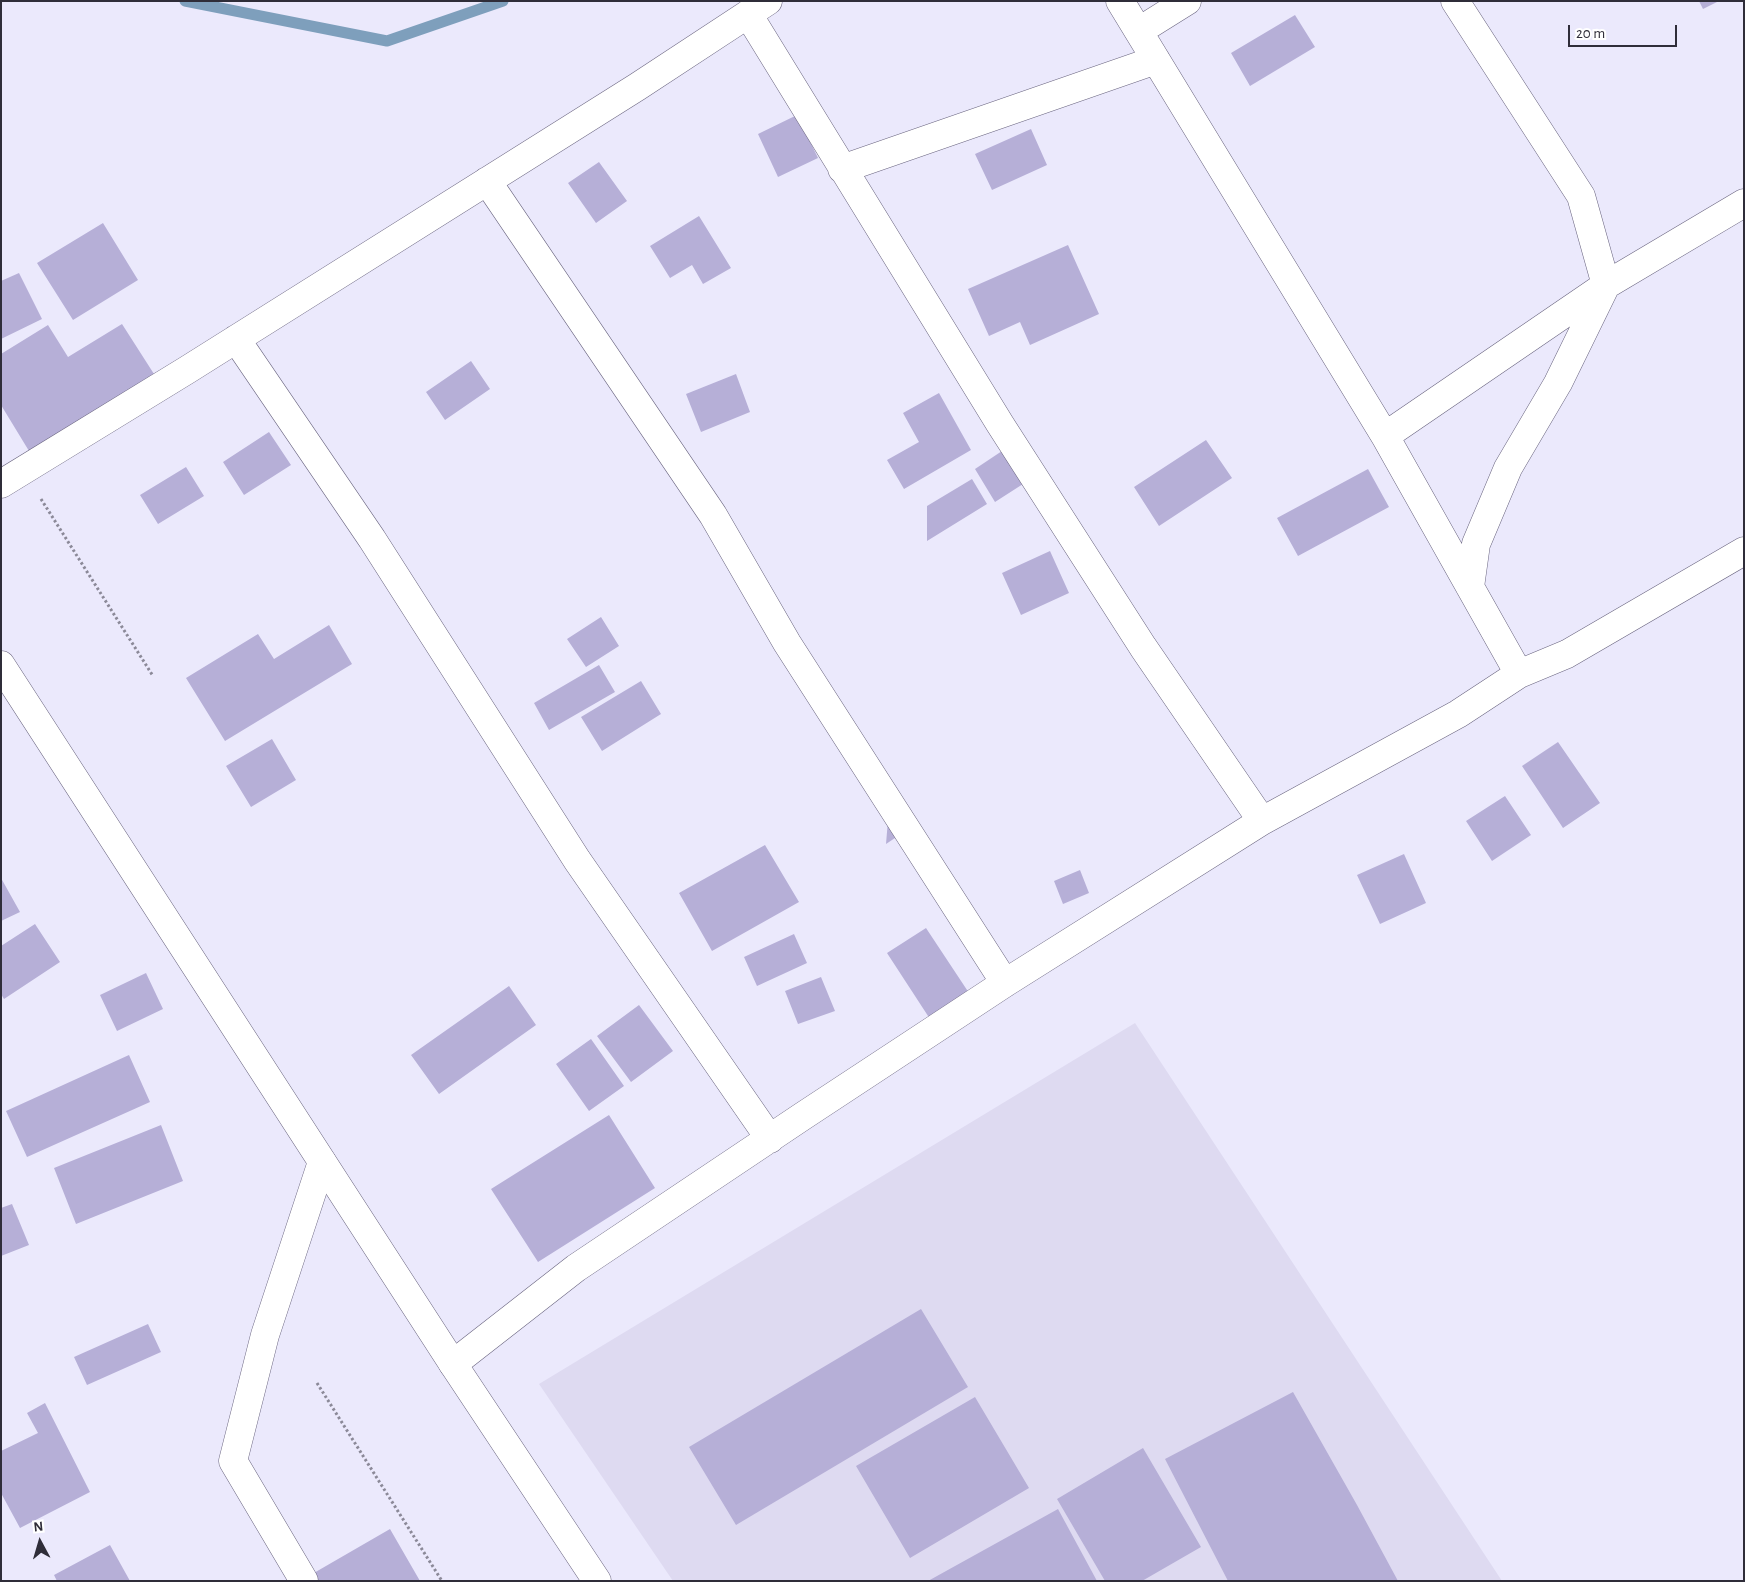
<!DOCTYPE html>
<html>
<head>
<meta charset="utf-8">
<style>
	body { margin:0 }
	#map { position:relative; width:1745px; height:1582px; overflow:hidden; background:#ebe9fc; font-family:"Alegreya Sans",sans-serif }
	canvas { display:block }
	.frame { position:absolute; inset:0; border:2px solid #2f2d39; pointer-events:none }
	.north { position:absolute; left:15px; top:1517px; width:50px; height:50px; -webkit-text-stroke:4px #fff; paint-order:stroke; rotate:354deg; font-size:14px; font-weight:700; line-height:20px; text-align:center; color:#2f2d39 }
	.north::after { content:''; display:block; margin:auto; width:18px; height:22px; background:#2f2d39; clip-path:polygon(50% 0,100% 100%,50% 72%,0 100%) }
	.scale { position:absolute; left:1568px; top:25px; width:109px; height:22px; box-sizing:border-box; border:2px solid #2f2d39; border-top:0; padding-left:6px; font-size:15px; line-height:18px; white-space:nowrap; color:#2f2d39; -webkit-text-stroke:4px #fff; paint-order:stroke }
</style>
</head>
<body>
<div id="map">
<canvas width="1745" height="1582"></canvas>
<div class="frame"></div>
<div class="north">N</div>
<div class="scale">20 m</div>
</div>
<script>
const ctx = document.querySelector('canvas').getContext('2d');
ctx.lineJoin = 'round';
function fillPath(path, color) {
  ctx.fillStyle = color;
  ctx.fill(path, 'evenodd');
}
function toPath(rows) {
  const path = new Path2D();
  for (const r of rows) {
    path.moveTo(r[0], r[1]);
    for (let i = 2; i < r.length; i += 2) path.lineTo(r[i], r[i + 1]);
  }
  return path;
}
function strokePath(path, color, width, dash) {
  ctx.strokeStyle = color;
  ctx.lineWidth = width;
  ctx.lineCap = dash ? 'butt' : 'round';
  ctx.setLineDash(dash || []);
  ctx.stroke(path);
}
fillPath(toPath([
	[1135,1023,1502,1581,673,1581,539,1384]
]), '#dedaf1');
strokePath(toPath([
	[185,1,387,41,503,1]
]), '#7e9fbc', 11);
fillPath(toPath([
	[1699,1,1719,1,1703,9],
	[1295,15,1315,47,1250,86,1231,53],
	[797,115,818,158,778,177,758,134],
	[1031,129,1047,165,992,190,975,154],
	[599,162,627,201,596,223,568,183],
	[699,216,731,268,703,284,692,265,670,278,650,246],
	[103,223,138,280,73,320,37,263],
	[1068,245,1099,314,1030,345,1020,322,989,336,968,289],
	[19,273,42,319,1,339,1,281],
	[122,324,154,374,29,451,1,405,1,354,48,325,68,357],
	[471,361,490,389,445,420,426,392],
	[736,374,750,412,701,432,686,394],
	[939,393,971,450,904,489,887,460,919,442,903,413],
	[269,432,291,465,244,495,223,462],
	[1206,440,1232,478,1159,526,1134,487],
	[1002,451,1023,484,995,502,975,469],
	[186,467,204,496,158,524,140,495],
	[1368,469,1389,507,1298,556,1277,518],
	[972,479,987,504,927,541,927,506],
	[1050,551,1069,593,1021,615,1002,573],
	[601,617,619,646,586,667,567,639],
	[329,625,352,664,225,741,186,678,258,634,274,659],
	[599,665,615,692,549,730,534,703],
	[641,681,661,714,602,751,581,717],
	[272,739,296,780,251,807,226,766],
	[1558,742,1600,803,1563,828,1522,766],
	[1505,796,1531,835,1492,861,1466,821],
	[888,820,898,836,886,844],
	[765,845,799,902,712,951,679,893],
	[1404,854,1426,903,1380,924,1357,875],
	[1080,870,1089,893,1063,904,1054,881],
	[1,878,20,912,1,921],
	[35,924,60,962,4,999,1,994,1,946],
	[926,928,969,993,930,1019,887,953],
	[794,934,807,963,757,986,744,957],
	[146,973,163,1009,117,1031,100,995],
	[821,977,835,1011,798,1024,785,991],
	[509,986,536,1025,439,1094,411,1055],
	[639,1005,673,1051,631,1082,597,1036],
	[591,1039,624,1086,589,1111,556,1064],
	[129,1055,150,1102,27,1157,6,1111],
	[609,1115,655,1188,538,1262,491,1189],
	[161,1125,183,1181,76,1224,54,1168],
	[12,1204,29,1245,1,1256,1,1208],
	[921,1309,968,1387,736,1525,689,1447],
	[148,1324,161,1352,87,1385,74,1357],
	[1293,1392,1357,1505,1398,1581,1228,1581,1165,1459],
	[975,1397,1029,1488,910,1558,856,1466],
	[45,1403,90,1492,20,1528,1,1493,1,1451,38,1433,27,1413],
	[1143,1448,1201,1547,1142,1581,1105,1581,1057,1499],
	[1058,1509,1097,1581,928,1581],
	[390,1529,420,1581,300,1581],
	[110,1545,130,1581,57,1581,54,1575]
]), '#b6afd7');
const minor = toPath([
	[1120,1,1385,436,1519,674],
	[1455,1,1581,196,1606,285,1558,383,1508,468,1476,544,1470,587],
	[748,14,1000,424,1143,647,1262,821],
	[1139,31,1187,1],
	[842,169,1156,60],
	[487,181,713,515,787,643,1005,983],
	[236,339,372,539,577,860,770,1139],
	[1385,436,1606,285,1744,203],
	[1,484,187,370,637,87,768,1],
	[453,1364,576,1268,803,1116,1005,983,1262,821,1458,714,1519,674,1567,654,1744,551],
	[304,1581,233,1461,265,1335,322,1162]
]);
const highway = toPath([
	[1,665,453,1364,597,1581]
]);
strokePath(minor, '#69647f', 29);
strokePath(highway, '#69647f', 29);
strokePath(toPath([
	[41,499,153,676],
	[317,1383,442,1581]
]), '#8b8998', 3, [2.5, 2.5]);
strokePath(minor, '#fff', 28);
strokePath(highway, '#fff', 28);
</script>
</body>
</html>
